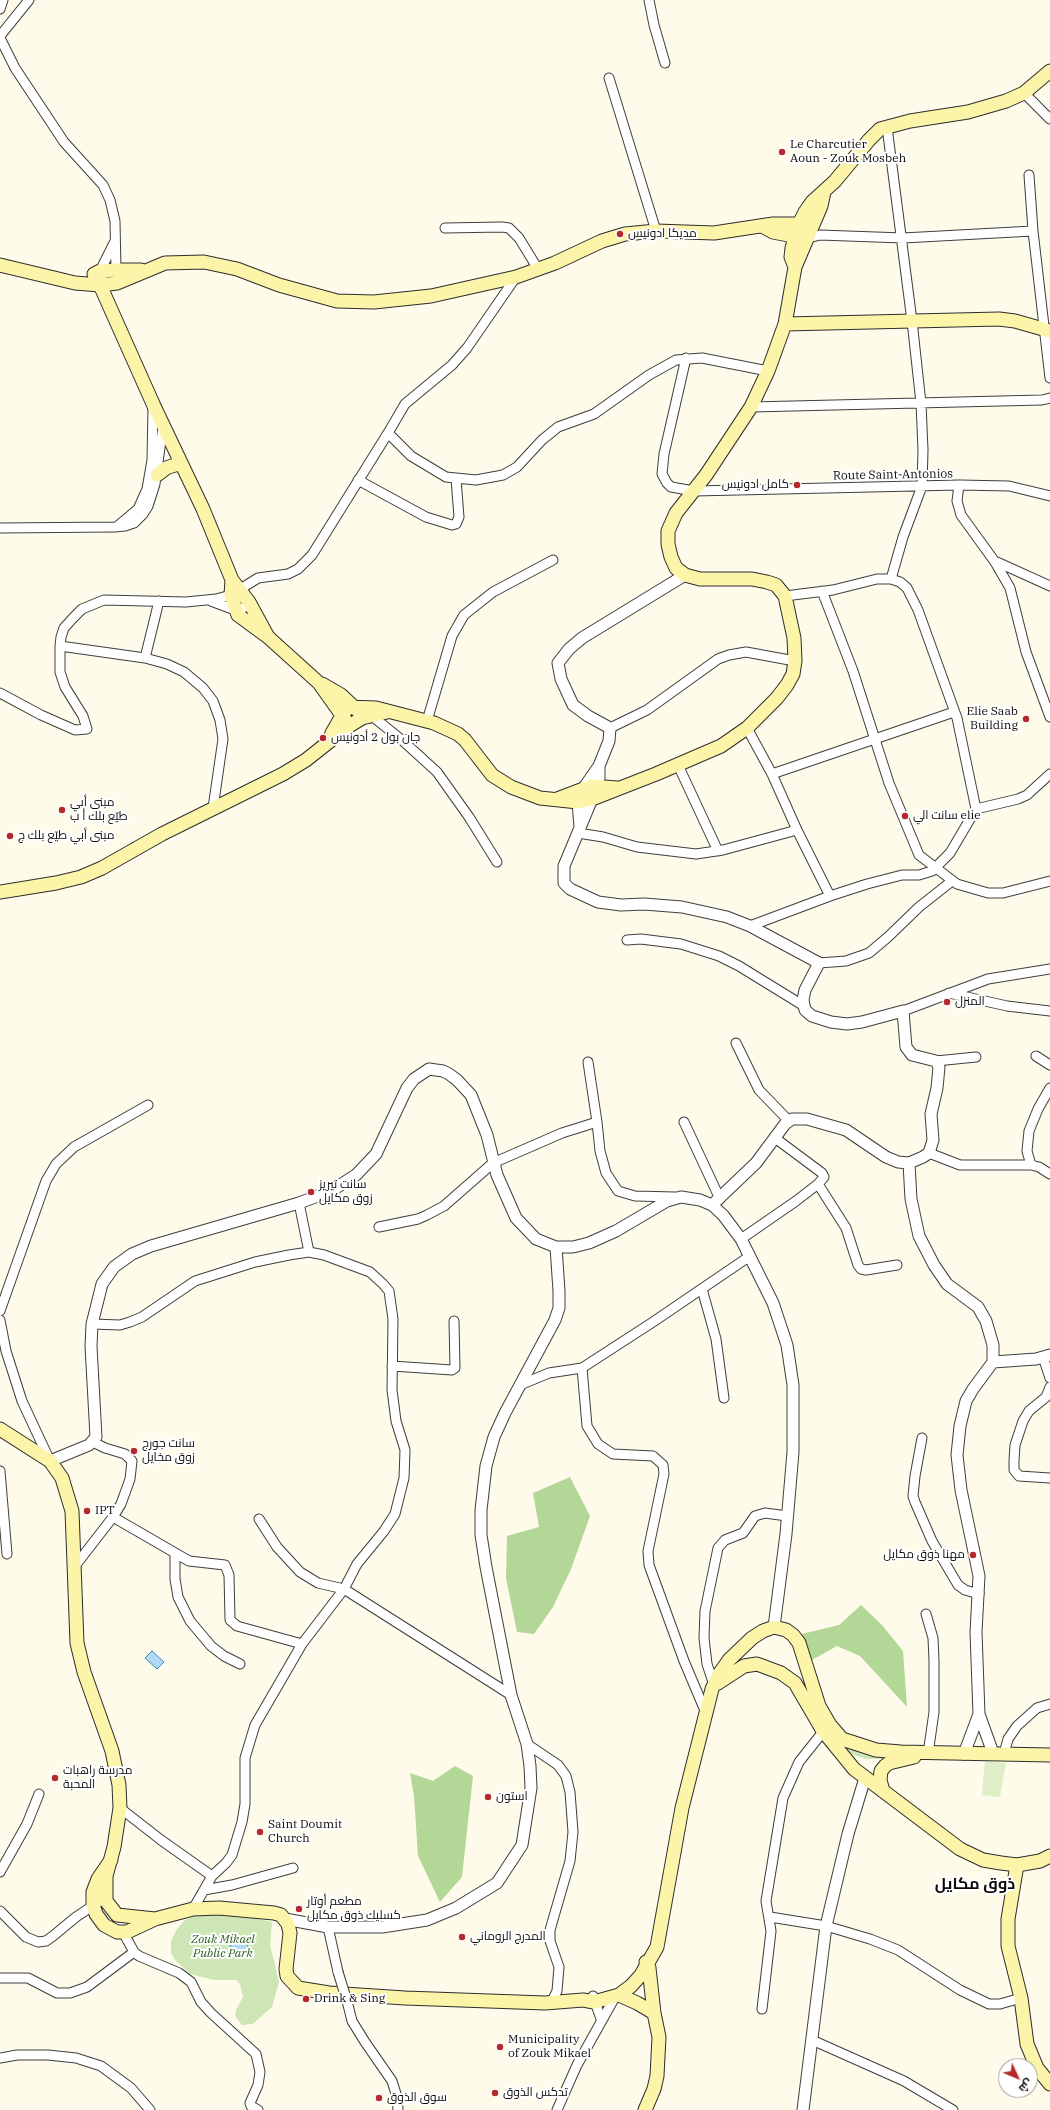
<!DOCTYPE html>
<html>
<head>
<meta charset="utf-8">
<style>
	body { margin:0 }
	#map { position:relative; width:1050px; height:2110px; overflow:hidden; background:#fefbea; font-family:"IBM Plex Serif",Cairo,serif }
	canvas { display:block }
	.north { position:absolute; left:998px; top:2058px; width:40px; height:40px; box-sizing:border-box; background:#fff; border:1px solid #9d9d9d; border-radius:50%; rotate:134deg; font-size:11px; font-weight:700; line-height:16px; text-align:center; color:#0b0b0b }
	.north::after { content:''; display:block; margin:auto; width:14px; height:18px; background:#b5292d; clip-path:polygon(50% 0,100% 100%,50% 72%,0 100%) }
</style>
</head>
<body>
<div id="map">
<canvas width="1050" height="2110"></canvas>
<div class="north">ش</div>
</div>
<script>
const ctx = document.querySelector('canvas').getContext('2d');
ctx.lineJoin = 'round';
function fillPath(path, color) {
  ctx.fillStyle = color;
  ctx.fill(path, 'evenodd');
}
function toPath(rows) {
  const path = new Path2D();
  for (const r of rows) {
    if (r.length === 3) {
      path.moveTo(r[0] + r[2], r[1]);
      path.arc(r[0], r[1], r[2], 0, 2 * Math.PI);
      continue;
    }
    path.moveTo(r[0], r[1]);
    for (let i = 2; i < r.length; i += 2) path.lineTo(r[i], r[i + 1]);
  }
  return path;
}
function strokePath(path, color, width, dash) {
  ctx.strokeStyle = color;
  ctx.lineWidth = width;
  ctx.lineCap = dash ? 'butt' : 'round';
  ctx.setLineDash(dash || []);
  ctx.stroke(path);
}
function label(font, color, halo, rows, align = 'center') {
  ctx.font = font + ' "IBM Plex Serif",Cairo,serif';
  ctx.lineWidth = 4;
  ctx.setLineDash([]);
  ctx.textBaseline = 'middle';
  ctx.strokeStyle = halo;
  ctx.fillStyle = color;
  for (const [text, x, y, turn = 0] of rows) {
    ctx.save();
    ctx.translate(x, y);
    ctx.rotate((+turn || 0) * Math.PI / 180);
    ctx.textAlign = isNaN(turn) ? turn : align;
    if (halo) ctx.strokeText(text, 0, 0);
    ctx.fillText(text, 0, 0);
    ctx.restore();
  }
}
fillPath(toPath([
	[851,1745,868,1749,885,1759,866,1759,849,1753,845,1748],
	[211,1914,236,1914,272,1922,270,1945,279,1982,272,2007,253,2024,242,2025,235,2016,236,2010,243,1997,240,1984,236,1980,214,1980,190,1974,175,1960,171,1953,171,1941,177,1929,185,1920,195,1916]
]), '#cee6b6');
fillPath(toPath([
	[570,1477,590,1516,571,1569,553,1607,534,1634,517,1632,506,1578,507,1536,539,1527,533,1493],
	[861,1605,882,1625,903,1651,907,1707,860,1656,837,1646,812,1660,802,1634,839,1625],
	[455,1766,473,1776,462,1877,440,1902,418,1856,414,1796,410,1773,433,1781]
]), '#b2d796');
fillPath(toPath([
	[985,1761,1006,1763,1000,1797,982,1795]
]), '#e0eec7');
const water = toPath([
	[152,1651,164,1662,157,1669,145,1658,152,1651],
	[239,1948,9]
]);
fillPath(water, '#b1d9f3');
strokePath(water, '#3b8cc7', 1);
const minor = toPath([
	[649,0,654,25,665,63],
	[0,9,3,0],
	[0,36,29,0],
	[0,38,15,68,64,142,103,185,110,200,115,221,116,270],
	[609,78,656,231],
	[1024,93,1050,119],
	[887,127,912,321,921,403,923,450,922,486,903,537,891,579],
	[1029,175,1033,231],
	[445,228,502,227,509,228,519,238,538,269],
	[808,238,820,235,903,238,1033,231,1050,378],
	[100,271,114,243],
	[516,277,467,348,452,365,405,404,388,433,411,456,446,477,476,480,503,475,517,467,542,440,558,427,594,414,649,375,676,360,702,358,768,371],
	[686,358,664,454,662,474,667,483,671,487,694,491,959,485,957,501,961,515,995,562,1010,588,1026,652,1050,717],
	[751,407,1042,400,1050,398],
	[358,480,426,517,452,525,456,524,459,517,456,479],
	[959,485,1009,486,1050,496],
	[119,525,138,509,147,489,152,460,153,407],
	[0,528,115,527,125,526,134,523,143,514,148,506,155,484,163,426],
	[997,562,1050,586],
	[822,591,853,671,889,783,919,855,957,884,988,893,1003,893,1050,881],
	[785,596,833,590,877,579,891,579,900,582,907,588,918,610,957,718,976,809],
	[211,601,235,610,241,609,250,604],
	[60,646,145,658,167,664,184,672,203,688,213,701,220,720,223,739,213,808],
	[145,658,159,601],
	[0,693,41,715,75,730,87,729,83,716,65,687,60,672,60,646,61,637,64,628,73,618,82,609,104,600,186,602,216,599,231,595,258,578,288,574,298,569,312,555,388,433],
	[372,716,403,741,437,772,469,817,497,862],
	[427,721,452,636,464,615,493,592,553,560],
	[610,728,647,710,718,659,729,655,746,652,795,661],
	[747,728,772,774],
	[678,765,718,851],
	[578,833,603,837,637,847,696,854,723,850,797,830],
	[830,896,797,830,772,774,954,712],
	[750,926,830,896,867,884,902,875,919,875,932,871,950,853,976,809,1018,799,1027,795,1050,774],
	[627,940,641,939,681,944,719,956,739,966,804,1006],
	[819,963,846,961,869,953,888,937,919,907,952,881],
	[949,993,1007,1006,1050,1011],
	[903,1011,988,979,1050,969],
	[736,1043,759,1090,789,1121],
	[1036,1056,1050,1065],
	[936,1061,976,1057],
	[588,1062,597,1122],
	[684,1122,720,1199],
	[929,1153,960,1165,1031,1165,1039,1167,1050,1174],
	[1031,1165,1027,1151,1029,1131,1038,1109,1050,1088],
	[818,1184,846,1228,858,1265,861,1269,866,1270,897,1265],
	[299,1203,309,1252],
	[379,1227,418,1219,427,1215,444,1206,493,1163,562,1133,597,1122,600,1151,606,1173,618,1191,635,1196,675,1197],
	[741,1239,796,1201,818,1184,824,1177,822,1173,775,1138],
	[702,1289,716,1339,724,1398],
	[0,1311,46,1181,56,1164,74,1147,148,1105],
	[0,1320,6,1351,22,1401,50,1461],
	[92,1324,120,1325,130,1322,142,1317,195,1281,255,1262,289,1255,309,1252,324,1255,370,1272,383,1284,389,1291,393,1319,392,1390,396,1421,405,1450,404,1478,395,1514,384,1531,357,1564,344,1589,318,1583,300,1572,277,1547,259,1519],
	[1043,1357,1050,1378],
	[392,1366,452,1370,455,1368,454,1321],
	[582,1368,587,1426,598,1444,613,1454,653,1456,663,1465,664,1474,648,1551,649,1565,684,1661,706,1713],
	[520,1385,549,1373,582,1368,653,1322,750,1256],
	[1050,1387,1046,1397,1029,1411,1023,1421,1015,1445,1014,1461,1014,1470,1019,1476,1050,1478],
	[922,1438,915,1476,913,1496,915,1502,932,1541,958,1585,965,1590,979,1594],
	[93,1442,105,1448,125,1454,132,1461,130,1479,121,1504,113,1517],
	[0,1471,7,1554],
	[175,1554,175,1579,178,1597,190,1621,211,1646,224,1656,240,1664],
	[75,1566,113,1517,189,1561,225,1565,229,1575,230,1620,237,1626,302,1644,344,1589,511,1695],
	[926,1614,933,1638,934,1661,934,1712,928,1754],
	[714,1685,707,1664,704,1638,705,1611,718,1548,725,1540,743,1533,755,1516,765,1513,787,1516],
	[527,1744,558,1765,566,1776,570,1792,573,1832,570,1861,550,1930,550,1941,559,1967,557,1991,551,2003],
	[1004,1754,1008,1739,1017,1726,1037,1708,1050,1704],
	[120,1808,161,1840,212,1876],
	[0,1872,27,1824,39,1794],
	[204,1890,232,1885,293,1868],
	[193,1909,212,1876,226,1863,232,1855,242,1822,245,1804,245,1758,255,1725,302,1644],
	[0,1911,26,1937,38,1942,46,1941,53,1936,76,1917,97,1903],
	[770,1917,826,1926,870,1939,898,1950,960,1990,989,2004,1000,2004,1021,1998],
	[328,1927,338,1972],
	[123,1932,134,1952,139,1956,179,1973,191,1982,201,2002,211,2013,256,2054,260,2072,258,2085,250,2103,251,2106,258,2110],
	[0,1978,28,1978,57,1993,70,1993,87,1987,134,1952],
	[593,1996,601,2019],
	[347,2001,352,2021,365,2042,392,2081,397,2097,398,2110],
	[762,2009,771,1931,766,1901,783,1798,799,1762,826,1728],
	[812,2040,904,2081,953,2110],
	[0,2058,17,2055,48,2055,76,2058,101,2066,131,2088,150,2110],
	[557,2110,577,2065,615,1997]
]);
const tertiary = toPath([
	[599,766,599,778,592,799,564,866,564,883,570,889,598,902,621,905,644,904,682,907,727,917,750,926,819,963,805,990,803,1000,805,1010,812,1016,831,1022,847,1024,862,1022,903,1011,906,1047,912,1055,936,1061,939,1067,937,1088,931,1114,933,1140,929,1153,923,1157,909,1163,898,1162,886,1157,846,1130,807,1119,792,1119,785,1124,756,1163,712,1205],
	[580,827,578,802,583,789,599,766,609,741,610,728,588,716,573,705,561,679,558,663,569,649,582,638,685,575],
	[909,1163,911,1199,919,1236,934,1265,947,1284,978,1307,986,1321,993,1345,993,1362,973,1389,966,1401,960,1426,957,1455,961,1490,979,1576,976,1632,979,1714,993,1753],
	[993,1362,1036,1359,1050,1355],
	[50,1461,89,1445,96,1437,91,1346,92,1324,102,1284,114,1267,132,1254,151,1246,299,1203,331,1191,356,1175,376,1154,407,1088,414,1079,429,1069,443,1071,449,1074,457,1080,471,1095,487,1135,497,1175,516,1218,536,1239,556,1247],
	[964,1754,979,1714],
	[285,1919,328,1927,382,1927,427,1920,456,1908,497,1883,522,1845,531,1788,530,1766,527,1744,511,1695,486,1567,481,1535,481,1510,486,1466,494,1437,505,1413,555,1320,559,1308,559,1291,556,1247,573,1247,589,1243,616,1231,667,1201,681,1197,700,1200,712,1205,723,1215,741,1239,773,1303,787,1345,793,1385,793,1452,786,1534,774,1627],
	[803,2110,826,1926,848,1834,865,1778]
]);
const secondary = toPath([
	[762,226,773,232,804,238],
	[0,265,75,283,100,285,117,283,165,263,204,262,237,269,279,285,337,301,374,302,431,296,516,277,555,263,602,241,625,234,656,231,714,233,773,224,799,224,811,227],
	[795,267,791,257,792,248,799,224,805,212,812,202,835,181,869,140,880,129,910,121,968,112,1006,101,1024,93,1050,71],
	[100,271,100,285,154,406,203,509,232,580,249,602,268,637],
	[94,274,100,271,116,270,141,270],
	[785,324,999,319,1015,321,1050,331],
	[157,475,166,468,181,463],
	[232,580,231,595,238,615,268,637,319,683,346,721],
	[322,684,341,695,357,710],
	[329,742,332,733,343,714,349,707,376,708,434,723,458,734,465,740,492,775,511,787,540,798,578,802,592,799,656,774,721,746,747,728,777,698,787,685,793,674,795,661,794,638,785,596,776,585,767,582,752,579,700,579,685,575,676,568,671,557,668,544,668,531,676,513,706,475,751,407,768,371,785,324,795,267,821,206,824,192],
	[557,799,591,786,617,788],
	[0,892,56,883,81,877,102,868,162,834,283,774,306,760,349,726,362,718,387,712],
	[0,1429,50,1461,62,1478,72,1511,77,1643,84,1672,112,1751,119,1785,120,1808,114,1847,106,1876,106,1901,117,1915,155,1919],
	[718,1683,744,1666,757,1664,781,1673,795,1683,823,1731,854,1769,960,1849,983,1860,1001,1863,1017,1865,1040,1861,1050,1856],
	[883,1791,880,1780,881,1771,885,1766,889,1763,914,1757],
	[111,1860,98,1879,93,1892,93,1904,96,1914,104,1925,117,1932,127,1932,155,1919,193,1909,219,1908,274,1913,281,1915,288,1924,290,1933,286,1969,287,1976,298,1988,329,1993,405,1998,545,2003,583,2000,594,2002,619,1995,631,1986,641,1975,657,1947,682,1808,712,1689,719,1674,729,1660,752,1638,763,1631,774,1627,786,1630,793,1635,799,1643,819,1706,830,1725,842,1739,876,1750,901,1752,1050,1755],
	[1017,1865,1008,1919,1008,1946,1021,1998,1027,2044,1037,2068,1050,2084],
	[619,1995,637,2003,654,2013],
	[645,2110,654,2089,657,2076,659,2037,654,2013,649,1968,646,1962]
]);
strokePath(minor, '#3e3e3e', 11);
strokePath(tertiary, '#3e3e3e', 13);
strokePath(secondary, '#2d2d2d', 15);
strokePath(minor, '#fff', 9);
strokePath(tertiary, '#fff', 11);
strokePath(secondary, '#fcf4a8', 13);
const minorBridge = toPath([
	[338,1972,347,2001]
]);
strokePath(minorBridge, '#3e3e3e', 11, []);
strokePath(minorBridge, '#fff', 9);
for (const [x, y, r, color] of [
	[782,152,4,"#b5292d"],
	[620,234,4,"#b5292d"],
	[797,485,4,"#b5292d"],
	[1026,719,4,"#b5292d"],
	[323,738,4,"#b5292d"],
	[62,810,4,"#b5292d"],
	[905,816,4,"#b5292d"],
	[10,836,4,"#b5292d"],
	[947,1002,4,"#b5292d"],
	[311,1192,4,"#b5292d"],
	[134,1451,4,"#b5292d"],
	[87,1511,4,"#b5292d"],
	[973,1555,4,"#b5292d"],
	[55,1778,4,"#b5292d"],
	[488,1797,4,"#b5292d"],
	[260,1832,4,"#b5292d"],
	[299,1909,4,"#b5292d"],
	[462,1937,4,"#b5292d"],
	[306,1999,4,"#b5292d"],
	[500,2047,4,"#b5292d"],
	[495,2093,4,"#b5292d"],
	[379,2098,4,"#b5292d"]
]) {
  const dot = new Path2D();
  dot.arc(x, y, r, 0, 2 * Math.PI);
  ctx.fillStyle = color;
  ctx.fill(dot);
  strokePath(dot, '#fff', 1.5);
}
label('12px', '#0b0b0b', '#fff', [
	["Le Charcutier",790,145],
	["Aoun - Zouk Mosbeh",790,159],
	["مديكا ادونيس",628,234],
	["كامل ادونيس",789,485,"right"],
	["Elie Saab",1018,712,"right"],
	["Building",1018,726,"right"],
	["جان بول 2 أدونيس",331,738],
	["مبنى أبي",70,803],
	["طيّع بلك أ ب",70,817],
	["سانت الي elie",913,816],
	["مبنى أبي طيّع بلك ج",18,836],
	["المنزل",955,1002],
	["سانت تيريز",319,1185],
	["زوق مكايل",319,1199],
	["سانت جورج",142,1444],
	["زوق مخايل",142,1458],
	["IPT",95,1511],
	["مهنا ذوق مكايل",965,1555,"right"],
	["مدرسة راهبات",63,1771],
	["المحبة",63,1785],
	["استون",496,1797],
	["Saint Doumit",268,1825],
	["Church",268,1839],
	["مطعم أوتار",307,1902],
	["كسليك ذوق مكايل",307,1916],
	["المدرج الروماني",470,1937],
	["Drink & Sing",314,1999],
	["Municipality",508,2040],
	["of Zouk Mikael",508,2054],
	["تدكس الذوق",503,2093],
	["سوق الذوق",387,2098]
], 'left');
label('12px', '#0b0b0b', '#fff', [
	["Route Saint-Antonios",893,475,-1]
]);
label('italic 12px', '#2b601f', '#fff', [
	["Zouk Mikael",223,1940],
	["Public Park",223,1954]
]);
label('bold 16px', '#0b0b0b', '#fff', [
	["ذوق مكايل",975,1884]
]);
</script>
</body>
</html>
